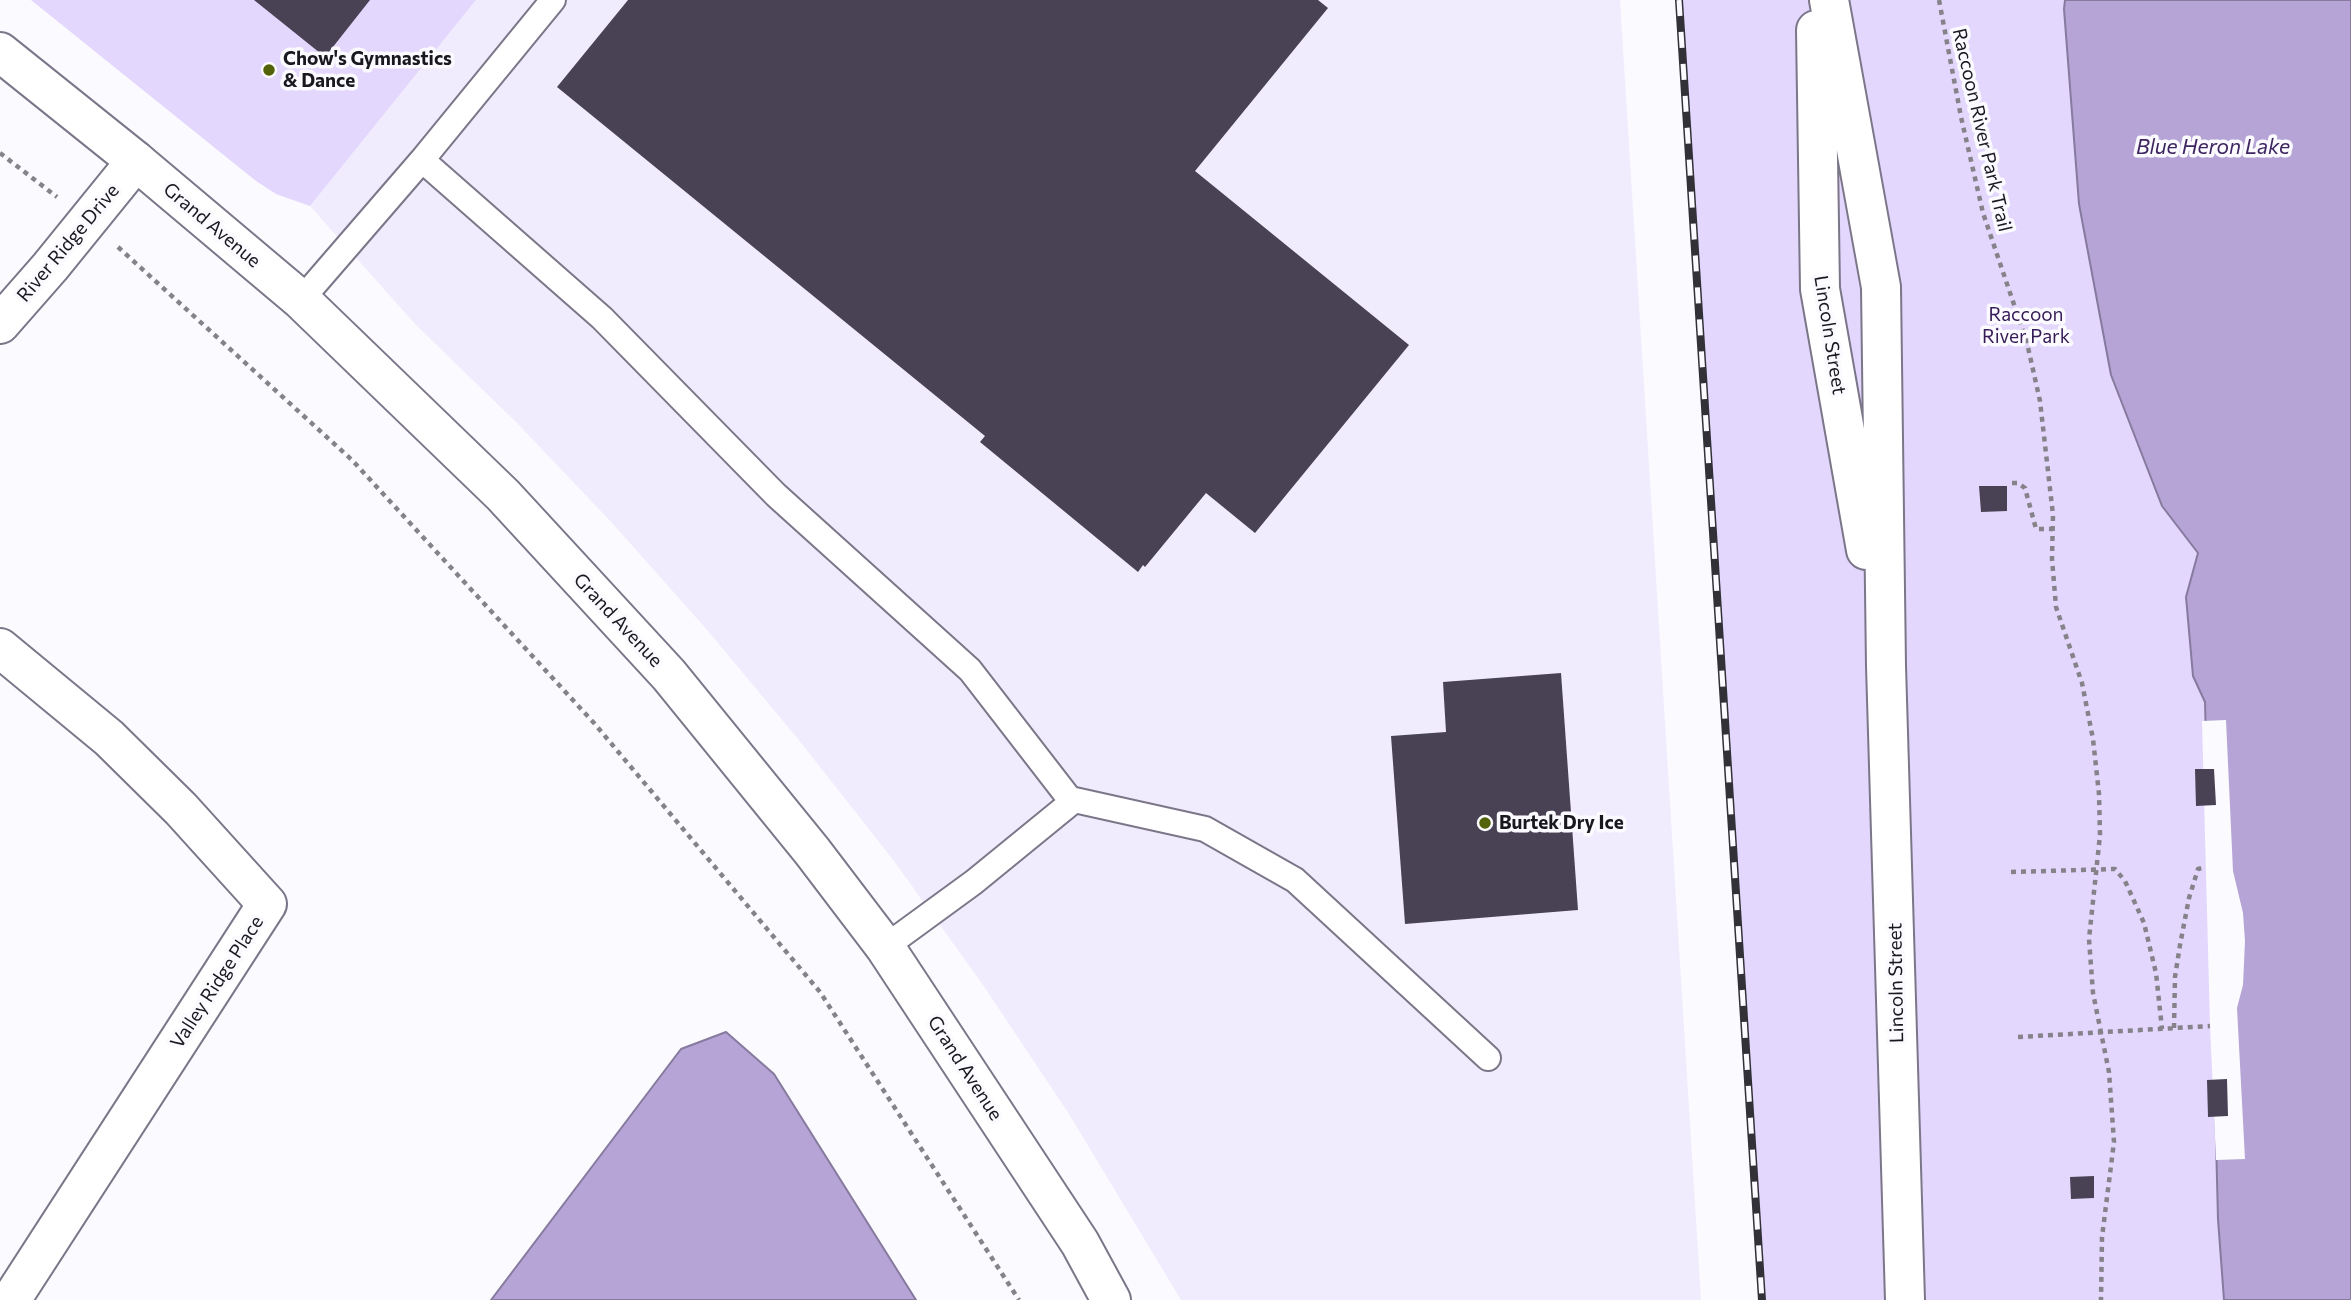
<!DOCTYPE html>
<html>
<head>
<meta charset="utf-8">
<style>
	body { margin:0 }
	canvas { display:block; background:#fbfafe }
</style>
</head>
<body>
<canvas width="2351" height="1300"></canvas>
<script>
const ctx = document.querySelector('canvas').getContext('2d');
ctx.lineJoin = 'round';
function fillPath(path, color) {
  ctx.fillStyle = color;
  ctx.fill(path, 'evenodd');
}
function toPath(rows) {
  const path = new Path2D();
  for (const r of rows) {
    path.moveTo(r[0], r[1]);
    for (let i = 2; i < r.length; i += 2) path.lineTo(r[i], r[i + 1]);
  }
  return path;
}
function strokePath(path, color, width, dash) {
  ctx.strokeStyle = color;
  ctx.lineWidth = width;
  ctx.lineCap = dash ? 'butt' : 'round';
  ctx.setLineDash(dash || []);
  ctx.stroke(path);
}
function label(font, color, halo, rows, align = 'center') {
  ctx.font = font + ' Commissioner,sans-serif';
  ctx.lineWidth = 7;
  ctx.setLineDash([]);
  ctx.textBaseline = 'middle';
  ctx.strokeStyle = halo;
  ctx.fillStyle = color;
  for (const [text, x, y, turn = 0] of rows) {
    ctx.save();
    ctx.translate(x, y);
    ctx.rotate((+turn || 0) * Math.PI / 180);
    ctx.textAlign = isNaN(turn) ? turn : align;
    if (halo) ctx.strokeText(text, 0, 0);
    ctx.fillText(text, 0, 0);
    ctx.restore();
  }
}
fillPath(toPath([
	[476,0,1620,0,1701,1300,1181,1300,1069,1114,983,985,894,861,798,739,708,631,614,525,517,423,416,325,310,206]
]), '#f1ecfd');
fillPath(toPath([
	[31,0,476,0,310,206,276,194,256,181],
	[1679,0,2351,0,2351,1300,1762,1300]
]), '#e3d7fd');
const water = toPath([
	[2065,0,2351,0,2351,1300,2224,1300,2218,1219,2205,702,2193,676,2186,597,2198,553,2162,506,2111,375,2079,204,2064,9,2065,0],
	[726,1032,774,1074,916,1300,491,1300,681,1049,726,1032]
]);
fillPath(water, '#b5a4d5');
strokePath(water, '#867a9e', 2);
fillPath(toPath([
	[2226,720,2233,871,2243,913,2245,941,2243,985,2237,1008,2245,1159,2216,1160,2210,1026,2202,721]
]), '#fbfafe');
fillPath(toPath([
	[254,0,370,0,325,57],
	[628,0,1318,0,1328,8,1195,171,1409,345,1255,533,1206,493,1145,567,1143,565,1138,572,980,442,985,436,557,87],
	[1979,486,2007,486,2007,511,1981,512],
	[1561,673,1578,910,1405,924,1391,736,1446,732,1443,682],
	[2195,769,2214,769,2216,805,2196,806],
	[2227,1079,2228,1116,2208,1117,2207,1080],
	[2094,1176,2094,1198,2071,1199,2070,1177]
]), '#484254');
const lane = toPath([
	[422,160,553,0],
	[301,300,422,160,602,318,776,495,970,670,1072,802,974,882,885,947],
	[1070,799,1205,829,1295,880,1488,1058]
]);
const street = toPath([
	[1829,0,1881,287,1886,666,1905,1300],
	[1816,30,1820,289,1866,550],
	[0,324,50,267,136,161],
	[0,648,109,738,181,809,267,904,11,1300]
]);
const secondary = toPath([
	[0,52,136,161,301,300,503,495,669,675,812,851,885,947,1080,1243,1111,1300]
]);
strokePath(lane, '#7c7689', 28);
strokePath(street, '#7c7689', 42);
strokePath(secondary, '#7c7689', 42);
strokePath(toPath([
	[1939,0,1961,117,1983,213,2027,343,2040,401,2053,515,2052,559,2056,607,2082,683,2093,739,2099,794,2100,835,2089,939,2093,993,2109,1072,2114,1142,2102,1237,2101,1300],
	[0,153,57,197],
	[118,247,352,460,594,723,820,992,1019,1300],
	[2012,483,2018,483,2025,488,2036,529,2053,529],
	[2011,872,2115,869,2125,881,2144,923,2156,973,2162,1029],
	[2174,1028,2175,977,2180,945,2189,898,2198,869,2202,868],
	[2018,1037,2210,1026]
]), '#858389', 4.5, [5, 5]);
strokePath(lane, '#fff', 24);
strokePath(street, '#fff', 38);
strokePath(secondary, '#fff', 38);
const rail = toPath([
	[1679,0,1762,1300]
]);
strokePath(rail, '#333138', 8);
strokePath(rail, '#fbfafe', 5, [16]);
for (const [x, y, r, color] of [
	[269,70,7,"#526208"],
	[1485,823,7,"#526208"]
]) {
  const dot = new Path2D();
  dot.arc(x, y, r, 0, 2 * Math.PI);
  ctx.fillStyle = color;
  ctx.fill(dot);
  strokePath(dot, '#fbfafe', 2.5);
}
label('bold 19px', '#1a181f', '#fbfafe', [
	["Chow's Gymnastics",283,59],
	["& Dance",283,81],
	["Burtek Dry Ice",1499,823]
], 'left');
label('19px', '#1a181f', '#fbfafe', [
	["Raccoon River Park Trail",1982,130,77],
	["Grand Avenue",212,225,40],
	["River Ridge Drive",68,243,-50],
	["Lincoln Street",1830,335,81],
	["Grand Avenue",618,620,47],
	["Valley Ridge Place",217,982,-57],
	["Lincoln Street",1896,983,-91],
	["Grand Avenue",965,1068,57]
]);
label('19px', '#351b56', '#fbfafe', [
	["Raccoon",2026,315],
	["River Park",2026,337]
]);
label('italic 21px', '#3e2560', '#fbfafe', [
	["Blue Heron Lake",2213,147]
]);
</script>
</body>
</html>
